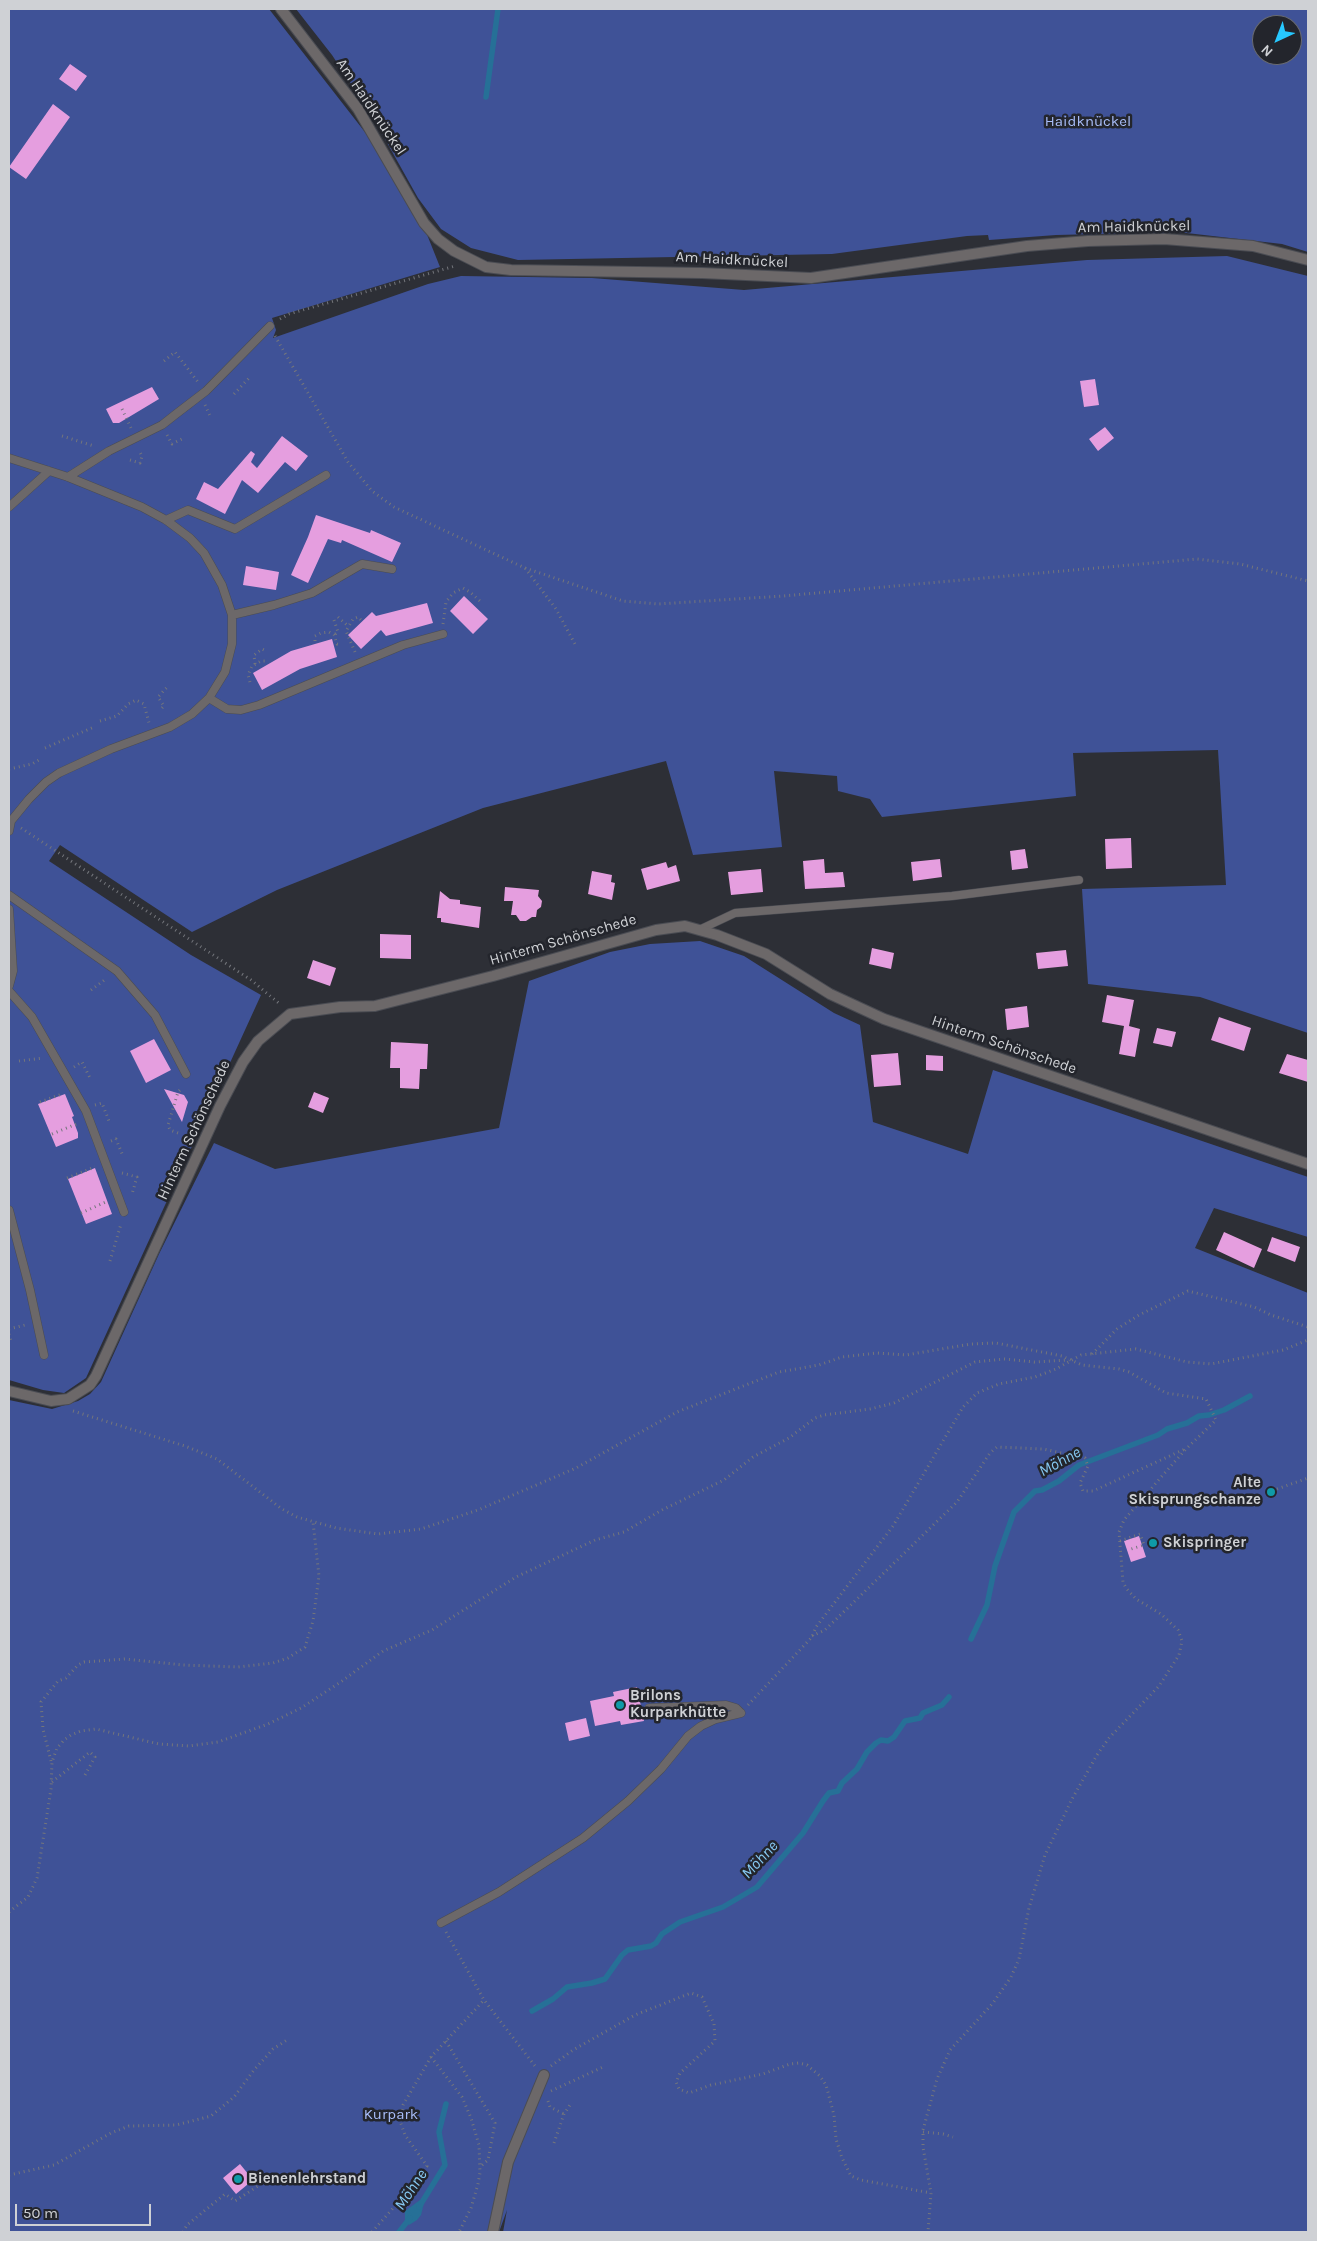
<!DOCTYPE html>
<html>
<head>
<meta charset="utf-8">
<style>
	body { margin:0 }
	#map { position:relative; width:1317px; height:2241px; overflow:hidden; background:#2d2f36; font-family:Karla,sans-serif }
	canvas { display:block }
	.frame { position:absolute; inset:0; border:10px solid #cfd1d5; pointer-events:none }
	.north { position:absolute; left:1252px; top:15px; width:50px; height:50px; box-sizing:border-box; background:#23252c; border:1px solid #686a70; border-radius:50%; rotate:223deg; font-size:14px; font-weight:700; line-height:20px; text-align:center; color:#cfd1d5 }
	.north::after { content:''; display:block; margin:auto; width:18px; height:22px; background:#27c8ff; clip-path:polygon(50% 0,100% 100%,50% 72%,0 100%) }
	.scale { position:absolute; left:15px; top:2204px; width:136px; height:22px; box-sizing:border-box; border:2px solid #cfd1d5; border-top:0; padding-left:6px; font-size:15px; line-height:18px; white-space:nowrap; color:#cfd1d5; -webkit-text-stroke:4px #23252c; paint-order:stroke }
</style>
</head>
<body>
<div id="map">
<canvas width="1317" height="2241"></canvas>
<div class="frame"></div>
<div class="north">N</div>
<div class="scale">50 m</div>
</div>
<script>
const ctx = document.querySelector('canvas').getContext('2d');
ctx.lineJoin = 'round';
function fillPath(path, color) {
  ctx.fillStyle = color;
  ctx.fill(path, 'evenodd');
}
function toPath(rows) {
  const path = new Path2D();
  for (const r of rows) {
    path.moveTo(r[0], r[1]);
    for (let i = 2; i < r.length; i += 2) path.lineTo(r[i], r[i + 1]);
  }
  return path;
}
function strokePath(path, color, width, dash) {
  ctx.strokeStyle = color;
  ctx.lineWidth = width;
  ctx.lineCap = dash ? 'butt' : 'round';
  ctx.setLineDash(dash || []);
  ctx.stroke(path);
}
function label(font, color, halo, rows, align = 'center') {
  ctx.font = font + ' Karla,sans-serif';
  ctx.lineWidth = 5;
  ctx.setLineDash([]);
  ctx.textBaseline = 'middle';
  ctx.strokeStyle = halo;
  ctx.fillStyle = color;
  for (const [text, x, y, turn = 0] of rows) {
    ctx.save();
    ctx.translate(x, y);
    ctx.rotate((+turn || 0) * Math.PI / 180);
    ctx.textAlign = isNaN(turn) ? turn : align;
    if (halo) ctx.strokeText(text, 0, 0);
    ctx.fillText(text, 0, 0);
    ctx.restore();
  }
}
fillPath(toPath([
	[9,9,269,9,375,145,424,227,440,267,272,318,276,330,273,338,428,284,461,276,592,278,744,290,1087,260,1227,256,1308,276,1308,1033,1200,997,1088,984,1082,889,1226,885,1218,750,1073,753,1076,796,882,817,870,799,838,791,837,776,774,771,782,847,693,855,666,761,483,808,277,890,192,932,60,845,49,861,191,955,261,995,86,1378,64,1393,43,1390,9,1380],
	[296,9,1308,9,1308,252,1282,244,1178,232,1056,235,989,240,988,235,967,236,832,254,518,260,471,248,441,229,418,198,371,114,332,55],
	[1262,25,1292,25,1292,55,1262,55],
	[700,941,744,956,834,1013,860,1025,873,1122,968,1154,993,1070,1308,1177,1308,1237,1214,1208,1195,1248,1308,1293,1308,2232,503,2232,507,2210,499,2232,9,2232,9,1400,52,1409,78,1401,90,1394,101,1382,159,1254,214,1143,275,1169,499,1128,529,981,610,952,650,944]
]), '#3f5297');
fillPath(toPath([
	[420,2200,424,2203,421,2215,417,2220,409,2225,405,2221,405,2211]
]), '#267097');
strokePath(toPath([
	[486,97,498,9],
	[971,1639,987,1605,995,1566,1014,1512,1035,1491,1042,1490,1059,1481,1079,1465,1158,1435,1167,1429,1187,1423,1199,1416,1209,1415,1224,1410,1250,1396],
	[532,2011,553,1999,567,1987,592,1983,605,1979,622,1955,628,1950,651,1946,656,1943,662,1934,680,1922,723,1907,757,1887,803,1833,823,1801,829,1793,838,1791,842,1783,857,1769,867,1752,876,1743,881,1740,888,1741,894,1737,905,1721,920,1718,923,1713,942,1705,949,1697],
	[419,2207,445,2165,439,2132,446,2104],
	[399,2232,410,2218]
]), '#267097', 5.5);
fillPath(toPath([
	[70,64,87,76,76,91,59,79],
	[53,104,70,117,26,179,9,167],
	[1095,379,1099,405,1084,407,1080,381],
	[152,387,159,399,119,423,113,423,106,409],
	[1105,427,1114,438,1098,451,1089,439],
	[282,436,308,456,296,471,285,462,258,493,242,480,225,514,196,499,204,482,218,489,251,451,255,454,251,462,257,468],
	[316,515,370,533,371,530,401,543,392,562,342,540,341,543,328,539,308,583,291,575,308,537],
	[246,566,279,572,276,590,243,585],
	[464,596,488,619,473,634,450,611],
	[427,603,433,623,386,636,381,630,361,649,348,635,372,612,376,616],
	[332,639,337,657,300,669,262,690,253,673,291,651],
	[1131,838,1132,868,1106,869,1105,839],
	[1025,849,1028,868,1012,870,1010,851],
	[824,859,825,873,843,872,845,887,805,889,803,861],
	[940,859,942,877,913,881,911,862],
	[666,862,668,868,676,865,680,881,647,890,641,869],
	[761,869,763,892,731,895,728,872],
	[592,871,612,875,611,882,615,883,612,900,588,894],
	[505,887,539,890,538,896,542,901,541,907,537,910,536,917,532,917,526,921,520,921,516,915,511,915,513,901,504,901],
	[440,891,450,899,460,900,460,904,481,907,479,928,441,922,441,918,437,918],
	[380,934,411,935,411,959,380,958],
	[872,948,894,953,891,969,869,964],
	[1066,950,1068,966,1038,969,1036,953],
	[313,960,336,968,330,986,307,978],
	[1107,995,1134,1000,1129,1026,1140,1029,1135,1057,1119,1054,1124,1026,1102,1022],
	[1027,1006,1029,1027,1007,1030,1005,1009],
	[1219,1017,1251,1028,1244,1051,1211,1040],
	[1157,1028,1176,1032,1172,1047,1153,1043],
	[154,1039,171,1070,146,1083,130,1051],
	[391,1042,428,1044,427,1069,420,1069,419,1089,400,1088,400,1068,390,1068],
	[898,1053,901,1085,874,1087,871,1055],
	[1287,1054,1308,1060,1308,1082,1279,1073],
	[926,1055,943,1056,943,1071,926,1070],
	[164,1089,184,1095,188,1102,182,1122],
	[314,1092,329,1098,323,1113,308,1107],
	[65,1094,74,1116,72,1117,78,1133,78,1138,56,1147,38,1104],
	[95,1168,112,1214,86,1224,68,1179],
	[1224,1232,1262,1249,1254,1268,1216,1250],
	[1272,1237,1300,1247,1295,1262,1267,1251],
	[1139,1536,1146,1557,1131,1562,1124,1541],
	[637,1687,644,1721,621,1725,620,1721,595,1726,590,1701,614,1696,613,1692],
	[586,1718,590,1736,569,1741,565,1723],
	[240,2164,253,2180,236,2194,223,2178]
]), '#e59edf');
const lane = toPath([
	[9,458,68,477,142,507,166,520,190,538,204,553,222,585,232,615,232,644,225,672,209,698,192,714,170,727,111,749,59,773,46,782,29,799,11,821,9,831],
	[68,477,109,451,162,425,176,414,206,391,270,326],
	[9,507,49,471],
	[166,520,188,510,235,529,326,475],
	[232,615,274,605,312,593,362,564,392,569],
	[209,698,227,709,241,710,259,705,403,645,443,634],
	[9,895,117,971,155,1015,186,1074],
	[9,909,13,971,9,986],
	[701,929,735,913,952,896,1079,880],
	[9,991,32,1017,86,1111,124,1212],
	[9,1210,30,1290,44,1355],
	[649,1708,726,1705,736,1708,741,1713],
	[441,1923,499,1892,583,1838,628,1801,661,1769,688,1736,701,1726,716,1719,741,1713]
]);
const street = toPath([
	[281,9,358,109,424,223,438,239,454,251,486,267,511,270,702,273,811,278,1027,246,1088,241,1164,239,1253,246,1308,260],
	[9,1391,51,1401,68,1399,90,1385,96,1376,220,1106,243,1062,258,1041,290,1014,340,1007,375,1006,493,976,656,930,685,926,717,935,766,954,830,994,884,1019,1308,1164],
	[493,2232,508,2162,544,2075]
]);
strokePath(lane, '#4a4c53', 9);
strokePath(street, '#4a4c53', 12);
strokePath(toPath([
	[280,319,289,314,455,266],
	[275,336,348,462,372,491,394,507,525,568,556,609,576,646],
	[164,361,175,352,198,382],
	[234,394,251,376],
	[205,405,211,418],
	[122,409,131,428],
	[167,435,172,444,182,439],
	[62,436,94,446],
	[130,460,140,463,142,456,139,450],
	[525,568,623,601,658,604,783,596,1197,559,1240,564,1308,581],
	[338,617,348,626],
	[334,620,338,632,334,635],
	[443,624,446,602,453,593,463,588,470,592,481,602],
	[315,641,315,636,321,633,329,632,334,635,337,644,341,645],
	[355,652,346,631,353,619,358,617,361,620],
	[255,664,254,655,262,649,264,650],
	[250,682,248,675,252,666,261,661,265,661],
	[162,708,164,706,158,697,169,685],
	[100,721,117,716,128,704,136,700,144,704,149,723],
	[45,748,94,727],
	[9,769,32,764,39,760],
	[21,828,251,980,281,1005],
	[91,990,106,979],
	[19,1061,43,1058],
	[74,1067,82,1062,91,1080],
	[40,1102,62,1094],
	[95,1105,102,1103,109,1121],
	[178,1133,170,1130,168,1125,178,1092,182,1088],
	[52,1134,79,1123],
	[111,1141,116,1139,123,1156],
	[122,1173,137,1177,132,1194],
	[67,1178,95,1167],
	[81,1213,108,1201],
	[110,1261,121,1224],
	[9,1329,25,1325],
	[9,1334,11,1342,9,1343],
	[1092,1354,1117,1329,1139,1315,1188,1291,1254,1307,1271,1315,1308,1327],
	[73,1411,185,1446,217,1459,282,1509,297,1517,336,1528,378,1534,421,1529,478,1510,576,1468,677,1412,779,1372,819,1365,842,1357,877,1353,906,1355,971,1344,996,1343,1062,1356,1082,1365,1119,1369,1129,1372,1166,1393,1206,1399,1216,1420,1186,1449,1163,1475,1124,1520,1119,1532,1123,1582,1126,1588,1136,1599,1161,1614,1178,1630,1182,1641,1179,1655,1159,1686,1109,1738,1097,1755,1072,1799,1045,1855,1029,1908,1019,1959,1011,1977,993,2003,950,2050,937,2079,923,2130,923,2147,931,2193,928,2232],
	[1277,1489,1308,1478],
	[1120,1541,1140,1534,1144,1545,1131,1549],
	[812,1636,825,1630,957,1502,990,1453,997,1447,1043,1449,1085,1458,1088,1466,1080,1483,1083,1491,1093,1491,1185,1449],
	[748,1705,812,1637,816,1627,893,1526,963,1407,977,1393,999,1384,1035,1377,1056,1369,1081,1355,1136,1349,1187,1362,1211,1364,1283,1350,1308,1340],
	[51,1761,43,1729,41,1702,58,1681,66,1678,78,1665,84,1662,125,1659,183,1665,238,1667,273,1663,288,1658,305,1647,313,1621,319,1576,313,1522],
	[52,1782,90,1752,95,1757,85,1775],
	[9,1912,28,1897,37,1878,51,1789,52,1762,57,1748,64,1740,71,1735,81,1731,96,1729,159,1744,189,1746,218,1742,268,1724,301,1708,342,1681,383,1651,432,1630,516,1577,595,1540,624,1532,662,1510,724,1480,753,1457,789,1438,815,1418,824,1415,870,1409,894,1403,975,1362,1004,1359,1034,1362,1069,1360],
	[446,1932,484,2000,535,2066],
	[446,2041,495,2123,488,2160,480,2167],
	[431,2057,462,2097,471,2118,479,2145,480,2173,478,2184,471,2208,459,2232],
	[551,2066,573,2050,635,2015,691,1993,702,1997,714,2024,715,2041,680,2073,676,2082,679,2089,689,2093,711,2085,763,2074,790,2064,799,2063,807,2065,820,2076,826,2085,834,2115,836,2139,842,2158,851,2176,861,2180,931,2193],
	[551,2091,603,2067],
	[548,2101,550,2107,564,2114],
	[923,2132,943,2134,953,2137],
	[554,2143,564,2114,570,2105],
	[9,2175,54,2165,111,2133,129,2126,176,2125,211,2116,234,2097,254,2070,273,2049,287,2040],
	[183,2232,187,2225,225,2194,235,2201,258,2186],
	[372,2232,403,2197,427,2166,405,2135,400,2121,403,2105,431,2057,484,2000]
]), '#74767c', 3, [1, 4]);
strokePath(lane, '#6c6869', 8);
strokePath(street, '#6c6869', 10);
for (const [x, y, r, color] of [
	[1271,1492,5,"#0f9aa8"],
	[1153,1543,5,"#0f9aa8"],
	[620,1705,5,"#0f9aa8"],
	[238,2179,5,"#0f9aa8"]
]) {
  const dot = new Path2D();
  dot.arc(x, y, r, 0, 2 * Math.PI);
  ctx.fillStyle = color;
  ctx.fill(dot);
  strokePath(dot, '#23252c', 2);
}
label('15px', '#cfd1d5', '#23252c', [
	["Am Haidknückel",371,107,56],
	["Am Haidknückel",1134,227,-1],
	["Am Haidknückel",732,260,3],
	["Hinterm Schönschede",563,940,-16],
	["Hinterm Schönschede",1004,1045,19],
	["Hinterm Schönschede",194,1130,-65]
]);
label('15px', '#a9befa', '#23252c', [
	["Haidknückel",1088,122],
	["Kurpark",391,2115]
]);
label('bold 15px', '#cfd1d5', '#23252c', [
	["Alte",1261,1483,"right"],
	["Skisprungschanze",1261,1500,"right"],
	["Skispringer",1163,1543],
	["Brilons",630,1696],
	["Kurparkhütte",630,1713],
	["Bienenlehrstand",248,2179]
], 'left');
label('italic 16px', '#86c8f1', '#23252c', [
	["Möhne",1060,1462,-29],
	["Möhne",760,1860,-47],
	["Möhne",411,2190,-56]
]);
</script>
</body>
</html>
